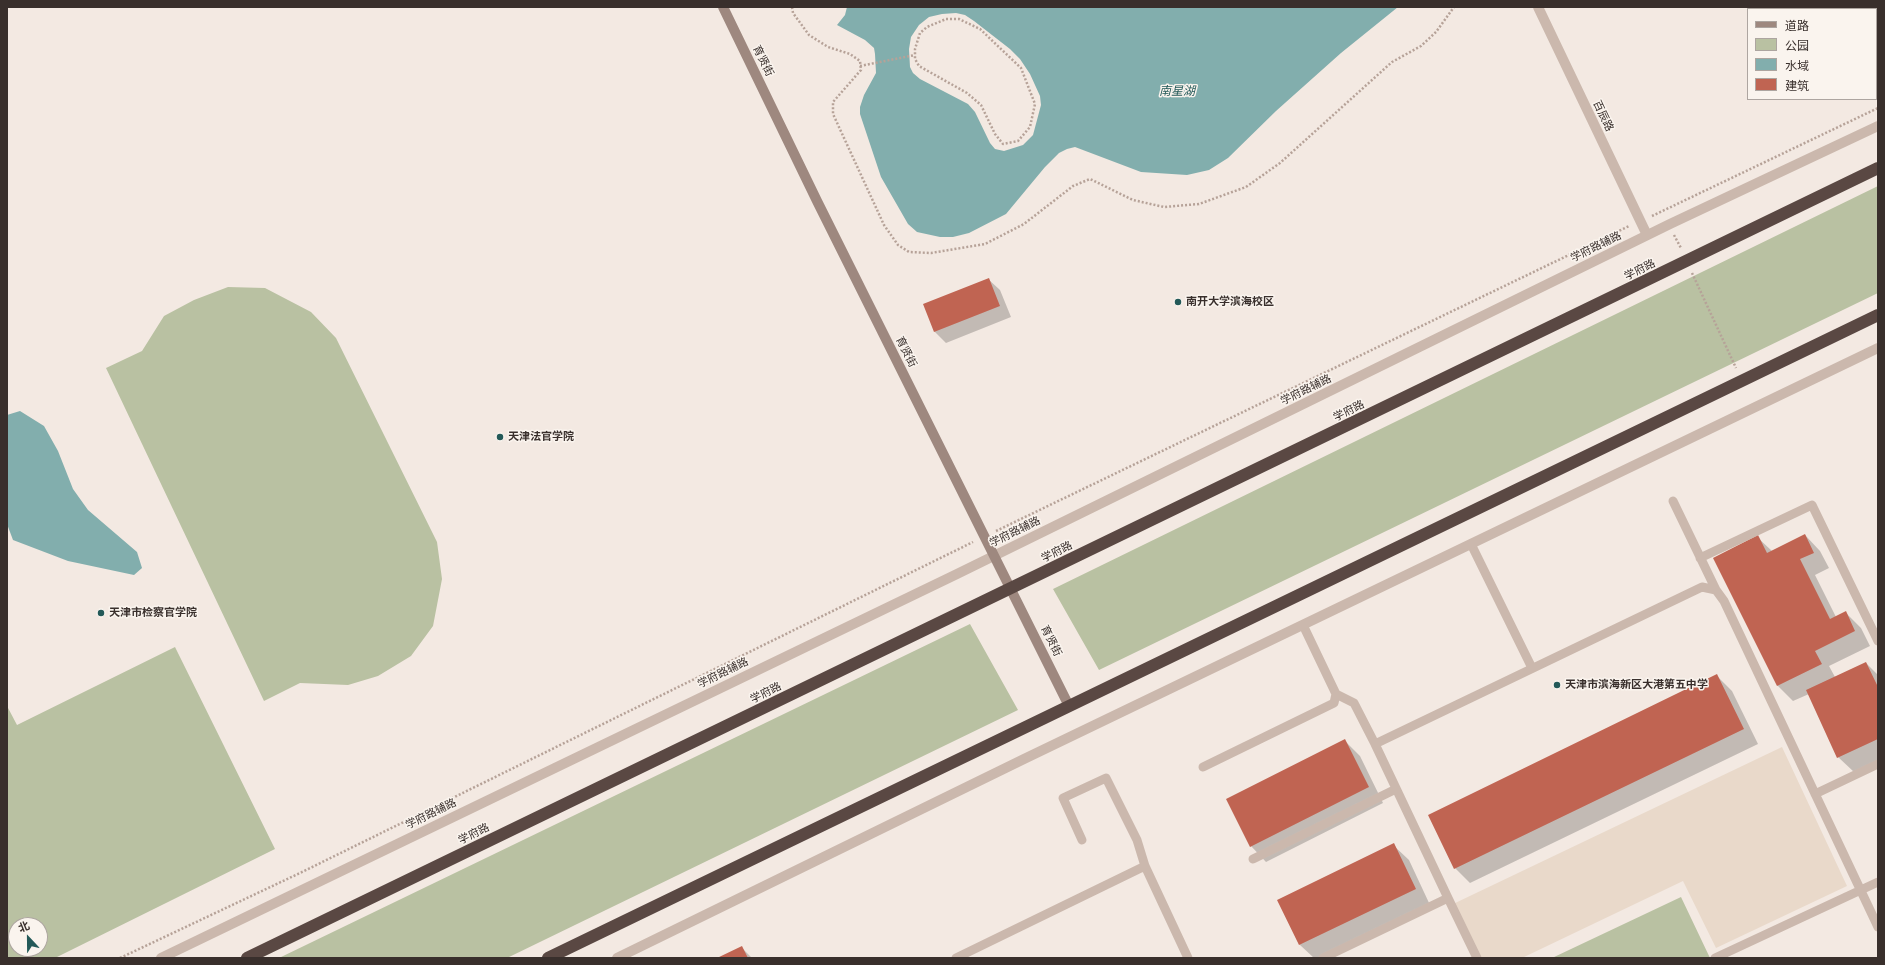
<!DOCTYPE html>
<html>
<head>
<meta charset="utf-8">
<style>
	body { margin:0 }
	#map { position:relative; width:1885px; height:965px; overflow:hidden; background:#f3e9e2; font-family:Cabin,"Noto Sans SC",sans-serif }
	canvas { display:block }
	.frame { position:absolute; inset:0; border:8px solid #392f2c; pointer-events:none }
	.legend { position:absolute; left:1747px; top:8px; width:130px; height:92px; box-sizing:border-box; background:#faf4ee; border:1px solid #ada5a0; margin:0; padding:5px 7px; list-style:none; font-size:12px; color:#392f2c }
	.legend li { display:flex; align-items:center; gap:8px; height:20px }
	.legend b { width:20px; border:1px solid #ada5a0 }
	.north { position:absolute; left:8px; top:917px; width:40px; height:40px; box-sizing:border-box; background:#faf4ee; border:1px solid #ada5a0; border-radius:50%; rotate:338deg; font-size:11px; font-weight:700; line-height:16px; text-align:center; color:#392f2c }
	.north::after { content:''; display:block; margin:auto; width:14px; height:18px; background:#235958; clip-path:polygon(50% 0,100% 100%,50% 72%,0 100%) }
</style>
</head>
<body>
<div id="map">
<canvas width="1885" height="965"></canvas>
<div class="frame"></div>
<ul class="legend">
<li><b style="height:5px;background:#9e887f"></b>道路</li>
<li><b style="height:11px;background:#b9c1a2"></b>公园</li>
<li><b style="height:11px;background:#82aead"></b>水域</li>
<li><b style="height:11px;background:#c06452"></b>建筑</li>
</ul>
<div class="north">北</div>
</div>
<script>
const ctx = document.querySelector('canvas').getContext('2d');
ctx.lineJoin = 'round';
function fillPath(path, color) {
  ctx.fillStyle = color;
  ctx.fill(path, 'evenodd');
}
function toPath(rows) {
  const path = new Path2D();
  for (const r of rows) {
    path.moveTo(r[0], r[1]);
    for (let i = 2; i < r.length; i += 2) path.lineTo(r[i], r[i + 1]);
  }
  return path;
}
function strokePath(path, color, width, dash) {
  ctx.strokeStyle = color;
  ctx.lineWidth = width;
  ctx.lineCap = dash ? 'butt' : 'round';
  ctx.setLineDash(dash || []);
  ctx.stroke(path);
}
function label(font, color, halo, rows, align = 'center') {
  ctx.font = font + ' Cabin,"Noto Sans SC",sans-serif';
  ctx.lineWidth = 3;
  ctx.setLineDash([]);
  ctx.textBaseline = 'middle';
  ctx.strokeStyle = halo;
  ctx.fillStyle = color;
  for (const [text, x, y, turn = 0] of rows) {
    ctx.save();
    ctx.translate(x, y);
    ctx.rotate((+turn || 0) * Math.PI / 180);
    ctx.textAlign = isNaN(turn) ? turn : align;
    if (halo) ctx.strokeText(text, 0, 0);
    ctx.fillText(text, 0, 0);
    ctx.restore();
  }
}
fillPath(toPath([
	[1878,186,1878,293,1099,670,1053,589],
	[228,287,265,288,311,312,336,338,437,542,442,579,433,626,411,656,378,676,348,685,300,683,264,701,106,368,142,351,164,316,194,300],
	[970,624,1018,710,507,958,279,958],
	[175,647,275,849,55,958,7,958,7,706,17,725],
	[16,925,40,925,40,949,16,949],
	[1681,897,1710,958,1552,958]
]), '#b9c1a2');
fillPath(toPath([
	[1782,747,1847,886,1716,948,1683,881,1522,958,1477,958,1451,905]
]), '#e9d9ca');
fillPath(toPath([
	[847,7,1398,7,1341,53,1276,111,1228,158,1209,170,1187,175,1141,172,1075,147,1067,149,1059,153,1045,167,1006,214,969,233,953,237,940,237,917,232,908,224,881,177,860,114,860,107,864,95,876,73,875,54,874,48,865,40,837,25,845,15],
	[956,13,965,15,974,21,1010,49,1020,59,1030,74,1040,96,1041,105,1033,135,1023,145,1004,151,995,149,990,143,975,112,968,104,920,79,913,73,910,67,909,49,911,37,919,25,929,17,942,14],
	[20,411,44,426,58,451,73,489,88,510,137,552,142,568,134,575,68,561,13,540,7,524,7,415]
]), '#82aead');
fillPath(toPath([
	[988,279,1000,290,1011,317,946,343,935,332,924,305],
	[1805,535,1820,551,1829,568,1815,575,1836,617,1846,613,1861,628,1870,646,1829,666,1835,677,1866,663,1878,675,1878,761,1854,772,1838,757,1809,694,1793,701,1778,686,1714,558,1757,537,1772,551],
	[1717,676,1732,691,1758,744,1470,883,1455,868],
	[1345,741,1360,756,1383,803,1266,862,1251,846],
	[1393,845,1409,860,1430,905,1320,958,1314,958,1300,945,1279,900],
	[742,948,752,958,720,958]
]), '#0003');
fillPath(toPath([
	[989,278,1000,306,934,332,923,304],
	[1805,534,1814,553,1800,559,1830,619,1846,611,1855,631,1815,651,1822,664,1777,686,1713,558,1758,535,1767,553],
	[1866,662,1878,687,1878,739,1837,758,1806,690],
	[1717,674,1744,729,1454,869,1428,815],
	[1345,739,1369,787,1250,847,1226,799],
	[1394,843,1416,889,1299,945,1277,900],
	[742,946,748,958,717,958]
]), '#c06452');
strokePath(toPath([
	[792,7,793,13,809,35,828,47,850,54,860,61,861,70,833,102,833,114,884,225,898,245,909,252,931,253,985,244,1024,224,1073,186,1090,179,1133,200,1164,207,1199,204,1246,187,1280,163,1392,62,1421,46,1436,32,1454,7],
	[946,19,959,19,980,29,1021,68,1035,104,1030,127,1018,141,1003,144,995,134,981,105,967,93,919,66,915,59,915,49,920,33,927,27,946,19],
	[860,66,915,55],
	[1652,216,1878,108],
	[1674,235,1681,248],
	[1692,273,1736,368],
	[996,531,1629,226],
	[120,958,300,873,973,542]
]), '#b6a298', 2.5, [2, 2]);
strokePath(toPath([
	[1673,501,1716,590],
	[1471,544,1532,668],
	[1700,558,1812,505,1878,641],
	[1303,625,1336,694,1354,703,1375,744],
	[1203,767,1334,703,1336,694],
	[1815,794,1878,764],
	[1082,840,1063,798,1106,778,1137,840,1145,866,1188,958],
	[1253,859,1396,789],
	[1448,898,1477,958],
	[956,958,1145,866],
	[1323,958,1448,898,1375,744,1702,587,1716,590,1724,601,1878,927],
	[1715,958,1878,882]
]), '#cbb8ad', 9);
strokePath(toPath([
	[1538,7,1647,235],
	[161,958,957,574,1670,224,1878,126],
	[617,958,1024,759,1878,348]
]), '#cbb8ad', 10);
strokePath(toPath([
	[723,7,817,201,1069,706]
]), '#9e887f', 10);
strokePath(toPath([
	[247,958,1878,168],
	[548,958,1878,315]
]), '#5a4843', 12);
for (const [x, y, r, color] of [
	[1178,302,4,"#235958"],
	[500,437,4,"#235958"],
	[101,613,4,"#235958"],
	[1557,685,4,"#235958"]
]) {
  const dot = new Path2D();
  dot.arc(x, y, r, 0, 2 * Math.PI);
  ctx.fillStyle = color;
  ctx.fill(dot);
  strokePath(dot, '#faf4ee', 1.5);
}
label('11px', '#392f2c', '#faf4ee', [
	["育贤街",763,61,64],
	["百辰路",1603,116,65],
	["学府路辅路",1596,247,-26],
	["学府路",1640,270,-26],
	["育贤街",906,352,63],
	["学府路辅路",1306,390,-26],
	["学府路",1349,411,-26],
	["学府路辅路",1015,532,-26],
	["学府路",1057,552,-26],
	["育贤街",1051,641,64],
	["学府路辅路",723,673,-26],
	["学府路",766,693,-26],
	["学府路辅路",431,814,-26],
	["学府路",474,834,-26]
]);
label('bold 11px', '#392f2c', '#faf4ee', [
	["南开大学滨海校区",1186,302],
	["天津法官学院",508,437],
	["天津市检察官学院",109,613],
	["天津市滨海新区大港第五中学",1565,685]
], 'left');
label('italic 12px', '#235958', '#faf4ee', [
	["南星湖",1177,91]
]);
</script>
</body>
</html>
